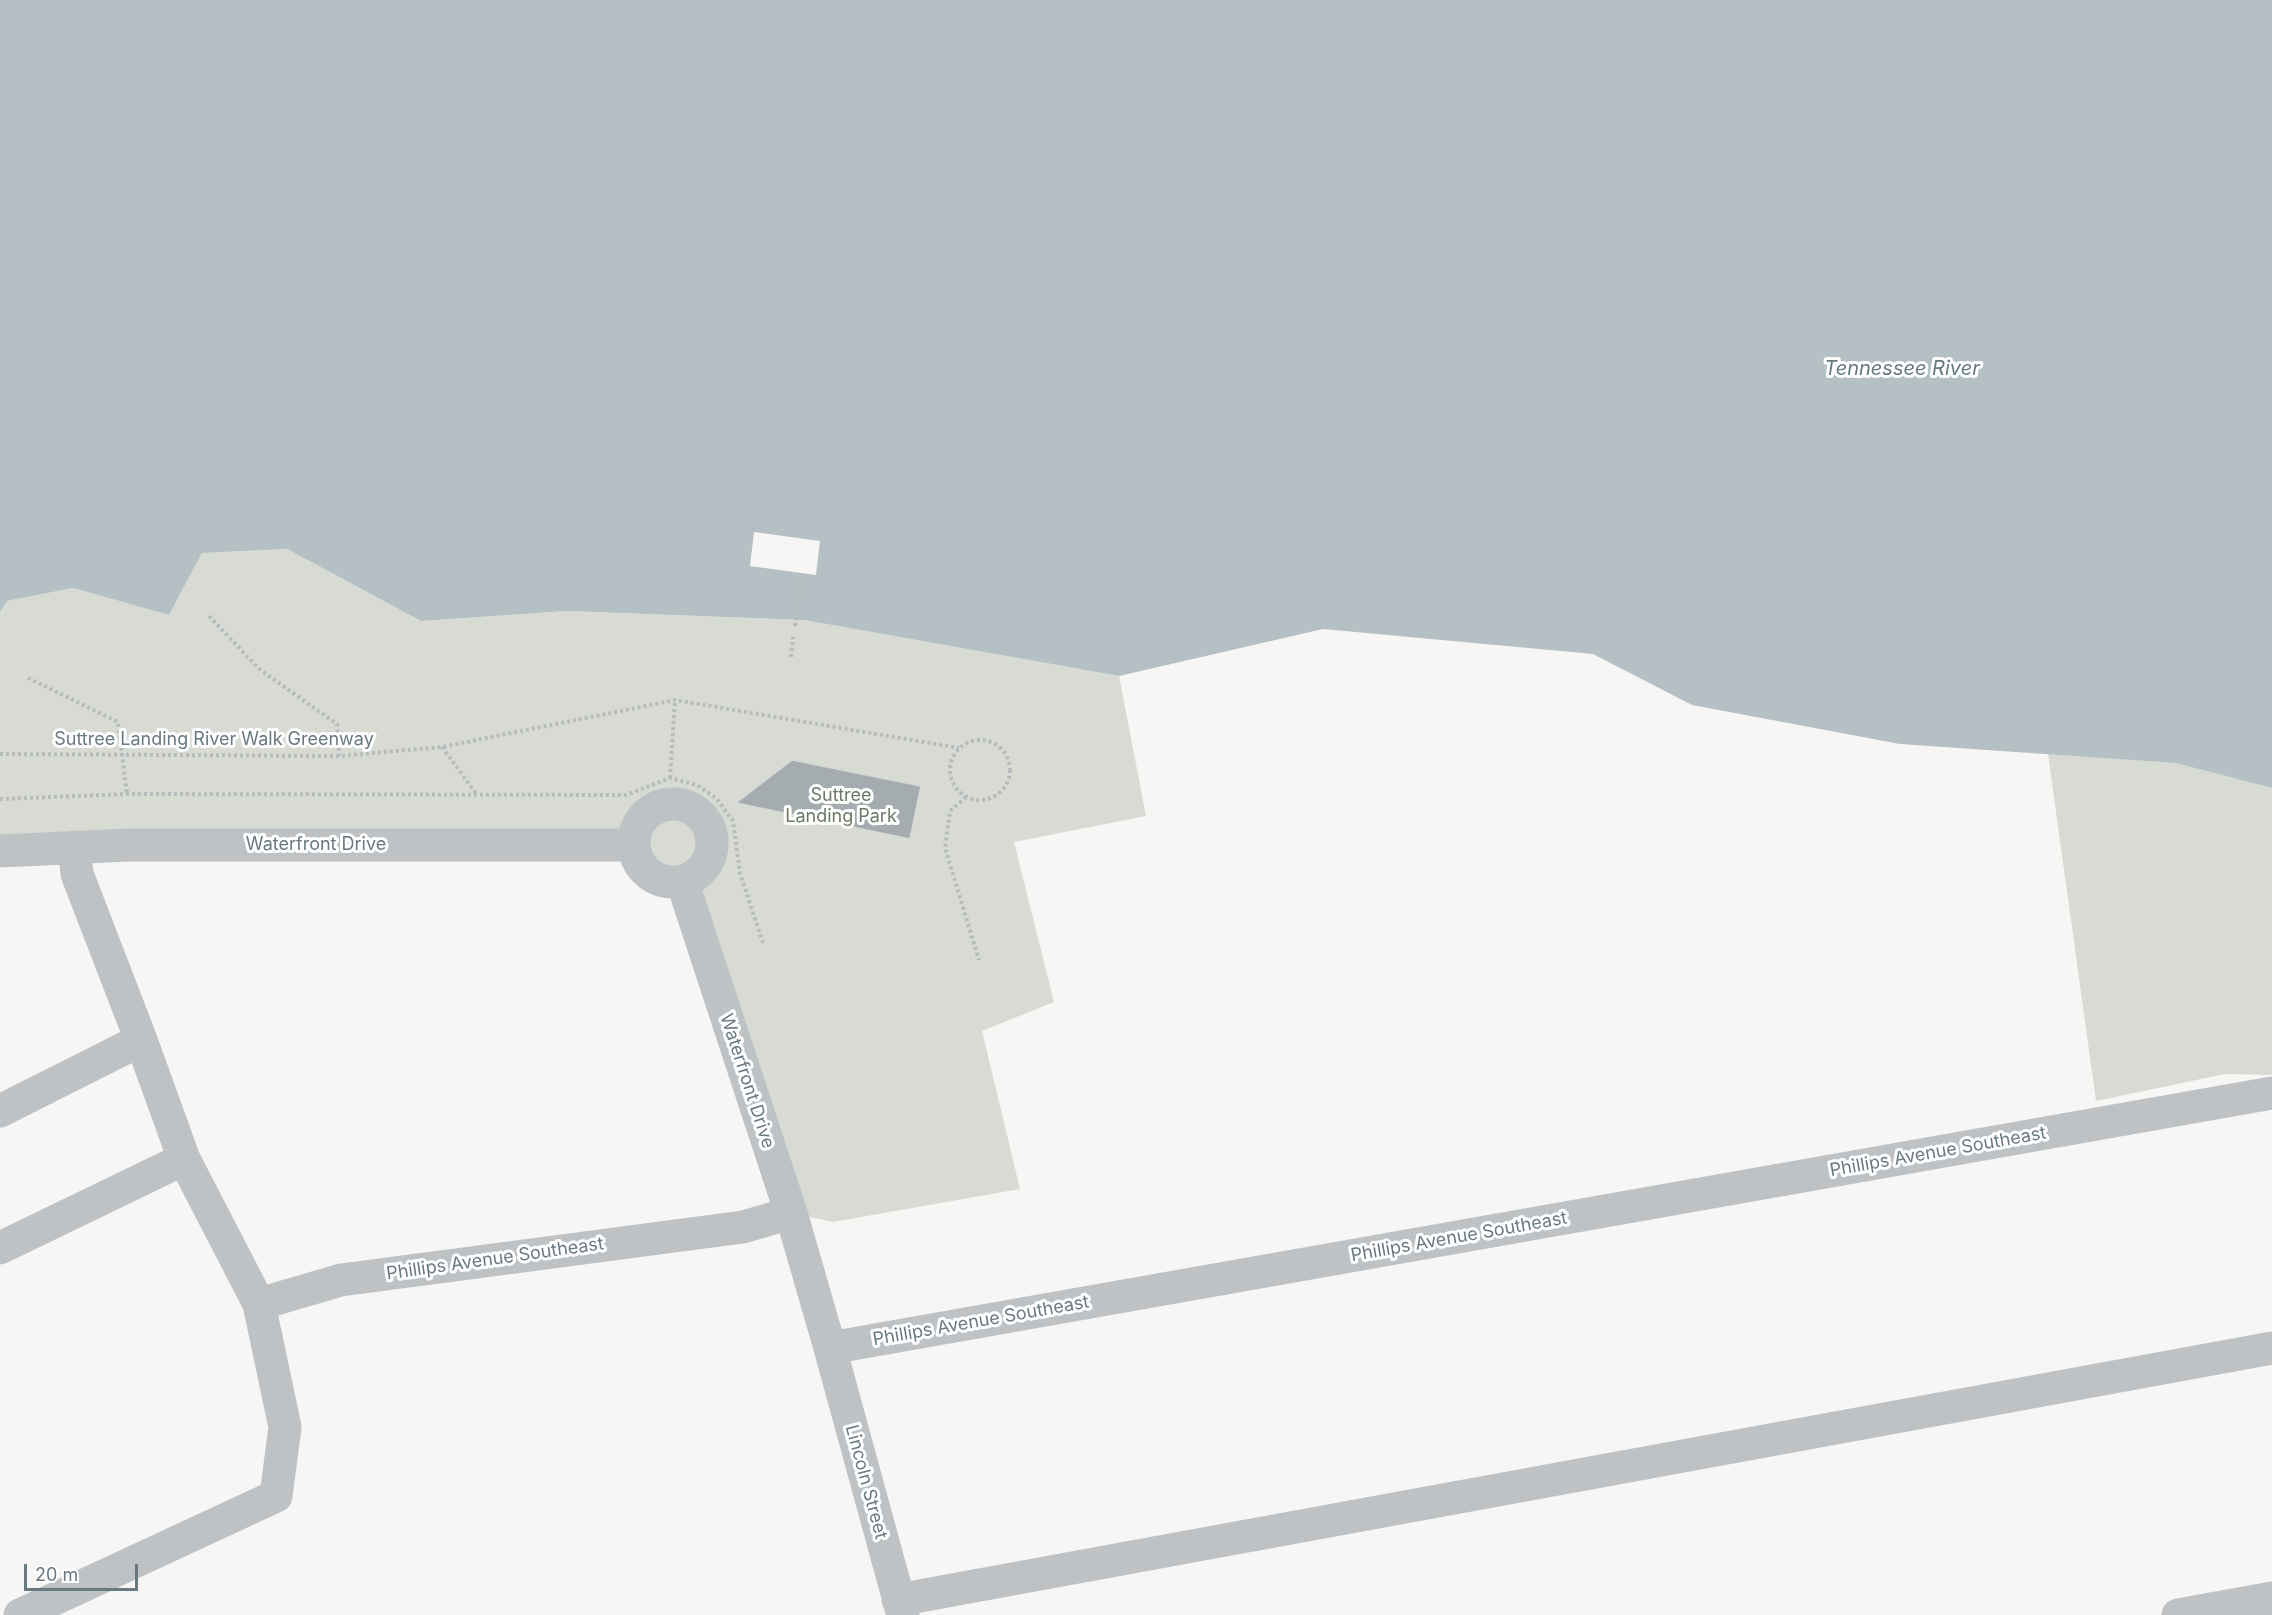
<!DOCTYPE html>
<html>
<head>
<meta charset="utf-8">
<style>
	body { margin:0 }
	#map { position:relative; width:2272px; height:1615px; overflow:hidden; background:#f7f6f4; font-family:Inter,sans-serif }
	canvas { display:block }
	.scale { position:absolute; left:24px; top:1564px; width:114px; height:27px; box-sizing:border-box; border:3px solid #697981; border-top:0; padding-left:8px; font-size:18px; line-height:21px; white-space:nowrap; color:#697981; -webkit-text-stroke:4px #fff; paint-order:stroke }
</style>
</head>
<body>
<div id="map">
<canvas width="2272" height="1615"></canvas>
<div class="scale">20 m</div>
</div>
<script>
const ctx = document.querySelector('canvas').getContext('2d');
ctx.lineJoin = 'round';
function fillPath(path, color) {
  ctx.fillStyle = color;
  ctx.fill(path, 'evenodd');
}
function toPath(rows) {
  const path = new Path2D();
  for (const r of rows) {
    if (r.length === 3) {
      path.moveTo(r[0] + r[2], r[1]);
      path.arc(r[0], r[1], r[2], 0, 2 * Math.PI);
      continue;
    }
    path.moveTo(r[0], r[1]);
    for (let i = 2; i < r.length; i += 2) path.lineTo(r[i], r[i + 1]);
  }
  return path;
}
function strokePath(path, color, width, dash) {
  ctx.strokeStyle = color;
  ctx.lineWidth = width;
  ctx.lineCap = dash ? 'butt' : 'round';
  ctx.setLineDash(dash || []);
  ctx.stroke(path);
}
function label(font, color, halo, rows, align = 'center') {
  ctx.font = font + ' Inter,sans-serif';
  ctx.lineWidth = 6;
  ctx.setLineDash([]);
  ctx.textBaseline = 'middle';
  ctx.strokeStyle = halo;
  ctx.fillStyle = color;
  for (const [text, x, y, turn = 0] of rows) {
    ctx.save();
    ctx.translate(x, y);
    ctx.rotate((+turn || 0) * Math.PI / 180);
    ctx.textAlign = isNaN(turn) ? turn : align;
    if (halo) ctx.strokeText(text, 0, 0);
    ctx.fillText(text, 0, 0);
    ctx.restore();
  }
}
fillPath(toPath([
	[287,549,421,621,567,611,804,620,1119,676,1146,816,1014,842,1054,1002,982,1031,1020,1189,833,1222,791,1213,668,882,655,878,644,870,636,859,0,851,0,612,7,601,73,588,169,615,202,553],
	[2048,754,2175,763,2272,788,2272,1075,2225,1074,2096,1101]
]), '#d7dbd4');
fillPath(toPath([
	[0,0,2272,0,2272,788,2175,763,1900,744,1692,705,1593,654,1323,629,1119,676,804,620,567,611,421,621,287,549,202,553,169,615,73,588,7,601,0,612]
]), '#b4c0c3');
fillPath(toPath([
	[754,532,820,541,816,575,750,566]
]), '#f7f6f4');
const building = toPath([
	[792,760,921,786,910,839,736,803,792,760]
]);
fillPath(building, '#a4acb0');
strokePath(building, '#d8d8d6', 1.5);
strokePath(toPath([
	[209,616,259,669,337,724,339,756],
	[795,626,801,573],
	[791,657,793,637],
	[28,678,118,722,127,794],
	[980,770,30],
	[442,747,477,795],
	[0,754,339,756,442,747,675,700,959,748],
	[670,778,675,700],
	[966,797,950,811,945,848,979,960],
	[0,799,127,794,626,795,670,778,697,785,717,799,733,821,740,873,763,943]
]), '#b8bbbd', 4, [3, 3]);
strokePath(toPath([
	[673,843,39],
	[0,851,129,845,633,845],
	[682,881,791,1213],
	[141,1040,184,1159],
	[0,1111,141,1040,77,874,74,847],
	[0,1248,184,1159,259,1304,285,1427,276,1496,20,1615],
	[259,1304,341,1280,743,1227,791,1213,830,1348,2272,1093],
	[830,1348,903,1615],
	[898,1600,2272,1348],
	[2178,1615,2272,1598]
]), '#bec2c5', 33);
label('18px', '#697981', '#fff', [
	["Suttree Landing River Walk Greenway",214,740],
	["Waterfront Drive",316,845],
	["Waterfront Drive",747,1081,72],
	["Phillips Avenue Southeast",1938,1152,-10],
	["Phillips Avenue Southeast",1459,1237,-10],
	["Phillips Avenue Southeast",495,1259,-8],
	["Phillips Avenue Southeast",981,1321,-10],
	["Lincoln Street",866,1482,75]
]);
label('18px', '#6d7967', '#fff', [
	["Suttree",841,796],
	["Landing Park",841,817]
]);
label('italic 20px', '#657a7e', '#fff', [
	["Tennessee River",1902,369]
]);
</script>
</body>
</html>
